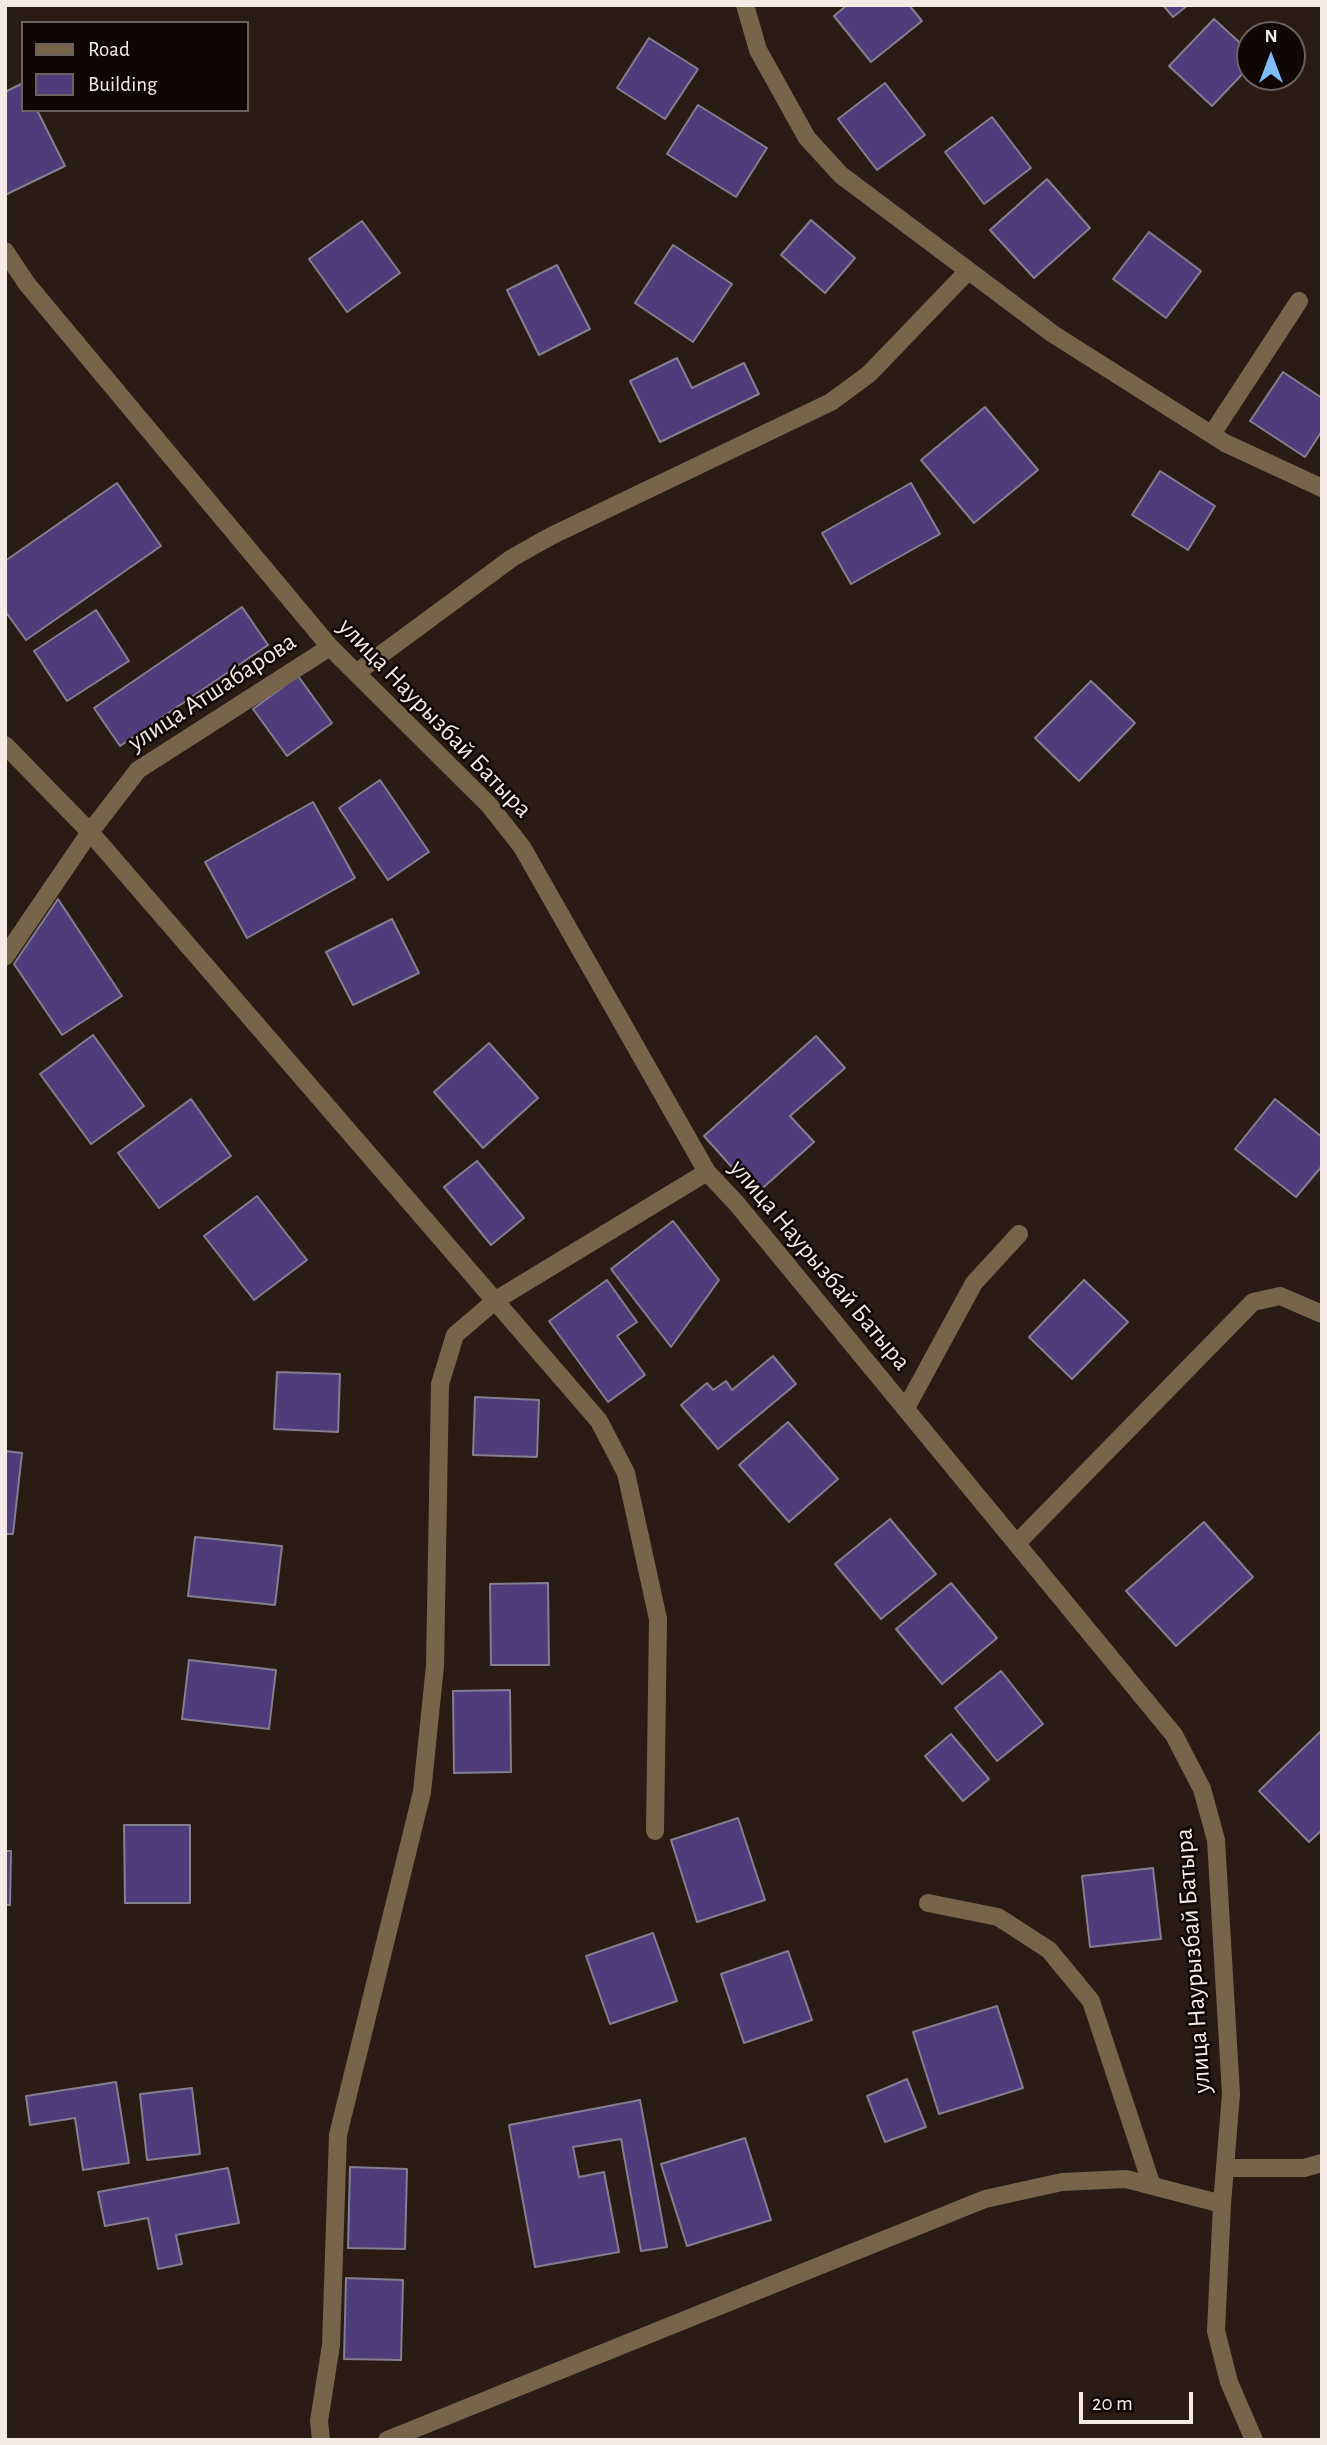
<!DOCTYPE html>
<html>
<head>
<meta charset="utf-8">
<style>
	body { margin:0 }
	#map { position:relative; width:1327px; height:2445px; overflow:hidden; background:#2a1b14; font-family:"Alegreya Sans",sans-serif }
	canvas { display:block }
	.frame { position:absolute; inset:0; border:7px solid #f5eae5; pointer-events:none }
	.legend { position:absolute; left:21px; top:21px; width:228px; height:91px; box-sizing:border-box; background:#0e0705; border:2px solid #6a625f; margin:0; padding:9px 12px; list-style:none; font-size:21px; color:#f5eae5 }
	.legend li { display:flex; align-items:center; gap:14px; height:35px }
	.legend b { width:35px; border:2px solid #6a625f }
	.north { position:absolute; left:1236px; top:21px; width:70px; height:70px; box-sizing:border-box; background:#0e0705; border:2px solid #6a625f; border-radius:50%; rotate:0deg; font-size:19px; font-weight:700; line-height:28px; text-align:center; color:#f5eae5 }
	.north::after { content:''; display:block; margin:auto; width:24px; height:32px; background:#7fbdfa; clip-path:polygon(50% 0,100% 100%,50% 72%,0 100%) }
	.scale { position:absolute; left:1079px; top:2392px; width:114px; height:32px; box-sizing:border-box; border:4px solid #f5eae5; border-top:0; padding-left:9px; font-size:21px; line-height:24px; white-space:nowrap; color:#f5eae5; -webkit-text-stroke:5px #0e0705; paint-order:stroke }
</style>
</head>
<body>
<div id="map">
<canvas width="1327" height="2445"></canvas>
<div class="frame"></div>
<ul class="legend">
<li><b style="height:9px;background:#77644b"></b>Road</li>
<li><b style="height:19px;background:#4e3d7a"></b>Building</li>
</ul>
<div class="north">N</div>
<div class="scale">20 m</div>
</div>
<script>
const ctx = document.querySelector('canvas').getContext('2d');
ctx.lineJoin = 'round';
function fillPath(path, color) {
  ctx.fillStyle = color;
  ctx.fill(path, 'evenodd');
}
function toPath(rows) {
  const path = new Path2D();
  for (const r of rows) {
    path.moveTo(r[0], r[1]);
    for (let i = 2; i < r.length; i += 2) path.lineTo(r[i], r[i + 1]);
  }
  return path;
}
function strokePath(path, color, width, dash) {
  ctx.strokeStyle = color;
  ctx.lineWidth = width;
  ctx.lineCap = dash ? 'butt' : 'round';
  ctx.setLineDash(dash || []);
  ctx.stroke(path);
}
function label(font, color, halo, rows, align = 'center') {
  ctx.font = font + ' "Alegreya Sans",sans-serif';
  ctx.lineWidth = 5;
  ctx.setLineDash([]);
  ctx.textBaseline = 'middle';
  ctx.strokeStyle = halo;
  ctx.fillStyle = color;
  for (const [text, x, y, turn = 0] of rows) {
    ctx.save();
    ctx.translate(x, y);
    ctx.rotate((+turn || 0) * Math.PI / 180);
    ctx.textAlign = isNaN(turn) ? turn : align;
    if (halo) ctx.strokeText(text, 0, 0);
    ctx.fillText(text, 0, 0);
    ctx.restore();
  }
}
const building = toPath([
	[847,5,909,5,922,21,871,62,834,16,847,5],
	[1163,5,1188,5,1173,17,1163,5],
	[1214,19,1250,52,1250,66,1212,106,1169,66,1214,19],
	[649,38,698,69,665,119,617,88,649,38],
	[23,83,23,110,37,110,65,166,5,195,5,92,23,83],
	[885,83,925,135,877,170,838,119,885,83],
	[698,105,767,148,736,197,667,154,698,105],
	[992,117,1031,168,984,204,945,152,992,117],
	[1047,179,1090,228,1034,278,990,230,1047,179],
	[811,220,855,258,825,293,781,255,811,220],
	[362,221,400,273,347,312,309,259,362,221],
	[1149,232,1201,271,1166,318,1113,279,1149,232],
	[673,245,732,284,693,342,635,303,673,245],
	[557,265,590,329,539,355,507,290,557,265],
	[677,358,692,388,744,363,759,394,660,442,630,381,677,358],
	[1283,372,1322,398,1322,431,1305,457,1250,421,1283,372],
	[985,407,1038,470,974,523,921,460,985,407],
	[1160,471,1215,506,1188,550,1132,515,1160,471],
	[117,483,161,546,26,640,5,611,5,561,117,483],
	[911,483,940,534,851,584,822,533,911,483],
	[242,607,268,645,120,746,94,708,242,607],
	[96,610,129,661,67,701,34,651,96,610],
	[298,676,332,723,287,756,253,709,298,676],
	[1091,681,1135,723,1079,781,1035,738,1091,681],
	[380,780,429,852,388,880,339,808,380,780],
	[313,802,355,878,247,938,205,862,313,802],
	[58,899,122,996,62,1035,14,964,58,899],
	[392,919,419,973,353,1005,326,952,392,919],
	[93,1035,144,1106,91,1144,40,1074,93,1035],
	[816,1036,845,1068,790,1116,814,1142,756,1194,704,1136,816,1036],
	[489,1043,538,1098,483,1148,434,1092,489,1043],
	[191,1099,231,1156,159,1208,118,1153,191,1099],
	[1275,1099,1322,1137,1322,1166,1296,1197,1235,1149,1275,1099],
	[477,1161,524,1218,491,1245,444,1187,477,1161],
	[257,1196,307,1260,254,1300,204,1236,257,1196],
	[673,1221,719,1280,671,1347,611,1269,673,1221],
	[607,1280,637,1322,617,1336,645,1375,608,1402,549,1321,607,1280],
	[1084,1280,1128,1322,1072,1379,1029,1337,1084,1280],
	[773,1356,796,1384,718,1449,681,1405,707,1383,713,1390,726,1381,732,1390,773,1356],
	[277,1372,340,1374,338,1432,274,1429,277,1372],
	[475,1397,539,1400,537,1457,473,1455,475,1397],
	[788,1422,838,1479,789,1522,739,1465,788,1422],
	[5,1451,22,1453,13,1534,5,1534,5,1451],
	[890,1519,936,1574,881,1619,835,1564,890,1519],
	[1204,1522,1253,1577,1176,1646,1126,1591,1204,1522],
	[195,1537,282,1546,275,1605,188,1596,195,1537],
	[548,1583,549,1665,491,1665,490,1584,548,1583],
	[951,1583,997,1638,942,1684,896,1629,951,1583],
	[189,1660,276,1670,269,1729,182,1719,189,1660],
	[1001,1671,1043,1724,997,1761,955,1708,1001,1671],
	[510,1690,511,1772,454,1773,453,1691,510,1690],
	[1322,1730,1322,1830,1309,1842,1259,1791,1322,1730],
	[951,1734,989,1779,963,1801,925,1756,951,1734],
	[738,1818,765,1900,697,1922,671,1840,738,1818],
	[124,1825,190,1825,190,1903,125,1903,124,1825],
	[5,1851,11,1851,10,1905,5,1905,5,1851],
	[1153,1868,1161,1939,1090,1947,1082,1876,1153,1868],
	[653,1933,677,2001,610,2024,586,1956,653,1933],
	[788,1951,812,2020,744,2043,721,1974,788,1951],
	[997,2006,1023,2088,939,2114,913,2032,997,2006],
	[907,2079,926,2127,885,2142,867,2096,907,2079],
	[116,2082,129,2163,83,2170,75,2118,30,2125,26,2096,116,2082],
	[192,2088,200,2154,147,2160,140,2094,192,2088],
	[640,2100,667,2247,641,2251,621,2139,573,2147,579,2177,604,2172,619,2252,535,2267,509,2125,640,2100],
	[745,2138,771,2220,687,2246,661,2164,745,2138],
	[350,2167,407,2169,405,2249,348,2248,350,2167],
	[228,2168,239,2223,176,2235,182,2264,158,2269,148,2218,105,2226,98,2192,228,2168],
	[346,2278,403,2280,401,2360,344,2359,346,2278]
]);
fillPath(building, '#4e3d7a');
strokePath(building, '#827f91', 2);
strokePath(toPath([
	[745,5,758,50,807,138,841,175,1053,334,1225,443,1322,488],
	[5,251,27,284,330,647,489,805,522,847,707,1172,737,1204,1174,1735,1202,1789,1216,1840,1231,2094,1222,2204,1216,2331,1229,2382,1254,2440],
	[1212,434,1299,301],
	[356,673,512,558,551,536,831,402,869,374,968,271],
	[5,745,90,832,599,1421,626,1473,658,1619,655,1831],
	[5,957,90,832,138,770,330,647],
	[906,1408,974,1283,1019,1234],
	[1017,1543,1253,1302,1280,1296,1322,1314],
	[928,1903,998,1917,1049,1950,1091,2001,1152,2186],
	[1226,2168,1304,2168,1322,2163],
	[321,2440,319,2421,331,2345,338,2135,422,1792,435,1666,440,1384,455,1335,496,1300,707,1172],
	[387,2440,985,2199,1062,2182,1126,2179,1222,2204]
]), '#77644b', 18);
label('26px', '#f5eae5', '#0e0705', [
	["улица Атшабарова",212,692,-33],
	["улица Наурызбай Батыра",435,718,46],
	["улица Наурызбай Батыра",820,1265,50],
	["улица Наурызбай Батыра",1193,1961,-94]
]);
</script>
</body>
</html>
